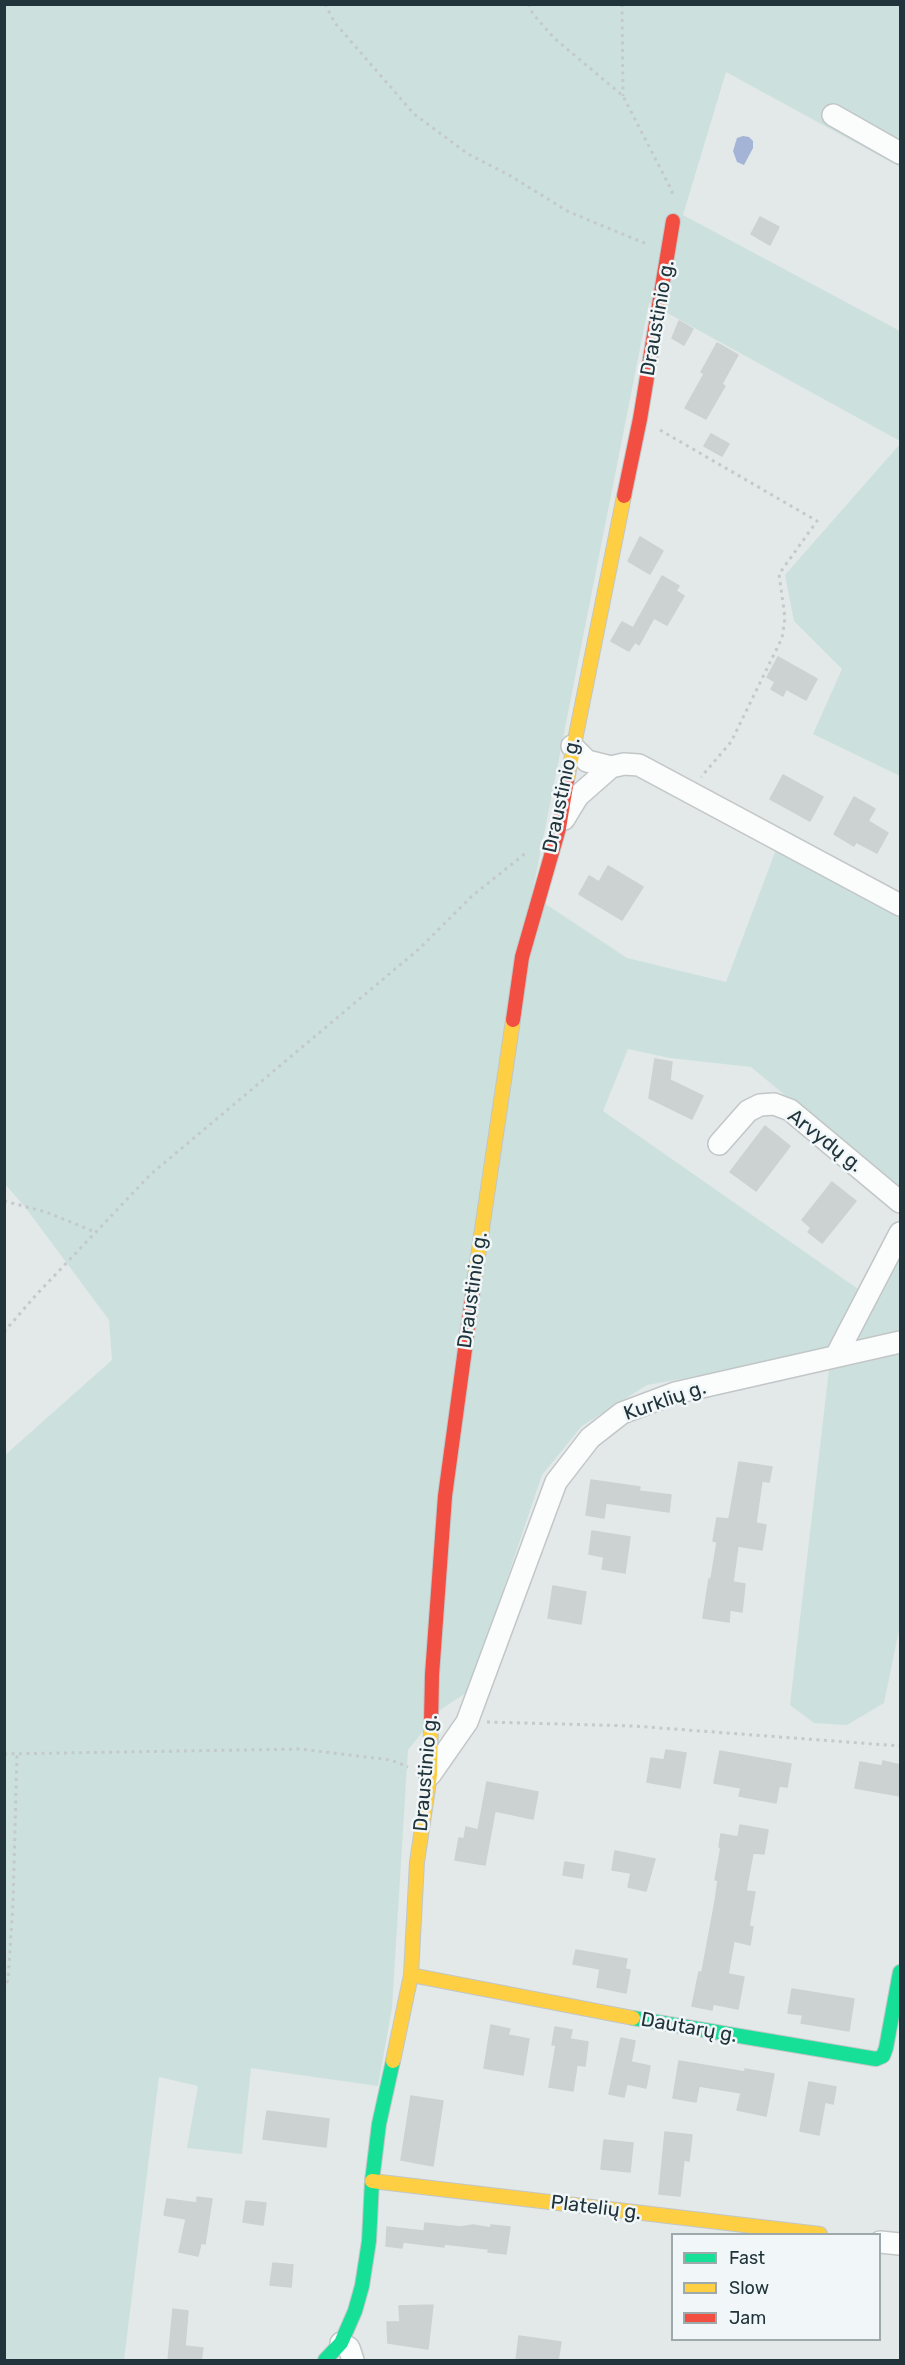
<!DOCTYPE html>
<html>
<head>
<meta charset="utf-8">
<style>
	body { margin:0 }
	#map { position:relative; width:905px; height:2365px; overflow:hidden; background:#e3e8e8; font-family:Rubik,sans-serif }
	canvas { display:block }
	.frame { position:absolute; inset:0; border:6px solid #21343b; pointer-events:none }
	.legend { position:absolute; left:671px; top:2233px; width:210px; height:108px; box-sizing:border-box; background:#f1f7f8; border:2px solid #9ea9ac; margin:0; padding:8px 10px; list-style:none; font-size:18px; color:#21343b }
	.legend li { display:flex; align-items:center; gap:12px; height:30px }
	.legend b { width:30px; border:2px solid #9ea9ac }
</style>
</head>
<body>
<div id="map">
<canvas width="905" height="2365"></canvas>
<div class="frame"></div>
<ul class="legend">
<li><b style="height:8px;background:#16e098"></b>Fast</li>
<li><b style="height:8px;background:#ffcf43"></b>Slow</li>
<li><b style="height:8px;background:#f24e42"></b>Jam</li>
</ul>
</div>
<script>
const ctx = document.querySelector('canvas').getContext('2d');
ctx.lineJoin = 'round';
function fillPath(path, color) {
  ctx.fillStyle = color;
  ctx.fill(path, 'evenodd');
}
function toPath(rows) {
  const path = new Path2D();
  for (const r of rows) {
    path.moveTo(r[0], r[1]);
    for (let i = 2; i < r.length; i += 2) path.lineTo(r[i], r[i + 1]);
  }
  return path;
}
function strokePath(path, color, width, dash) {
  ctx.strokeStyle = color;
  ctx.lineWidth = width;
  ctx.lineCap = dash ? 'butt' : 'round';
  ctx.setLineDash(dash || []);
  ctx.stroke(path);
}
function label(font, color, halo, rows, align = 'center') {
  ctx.font = font + ' Rubik,sans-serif';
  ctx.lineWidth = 5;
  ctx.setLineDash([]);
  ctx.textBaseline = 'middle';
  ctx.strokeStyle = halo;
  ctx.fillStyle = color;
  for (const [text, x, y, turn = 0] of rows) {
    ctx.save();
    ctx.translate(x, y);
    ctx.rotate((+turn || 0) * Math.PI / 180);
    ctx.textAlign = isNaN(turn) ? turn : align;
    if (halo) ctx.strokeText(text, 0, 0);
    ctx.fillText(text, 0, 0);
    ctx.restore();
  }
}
fillPath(toPath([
	[5,5,900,5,900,167,726,72,683,215,900,331,900,441,649,303,532,895,627,958,726,982,777,847,900,914,900,1191,751,1067,670,1058,628,1049,603,1111,858,1289,900,1223,900,1625,884,1703,847,1725,814,1723,790,1705,831,1352,647,1385,582,1426,542,1475,469,1691,440,1710,408,1750,392,2008,378,2086,251,2068,242,2154,187,2148,198,2086,159,2077,124,2360,5,2360,4,1456,112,1360,109,1320,25,1207,5,1184],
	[900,444,900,776,813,734,842,669,794,621,785,575]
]), '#cce1de');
fillPath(toPath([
	[743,136,749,137,753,141,753,148,744,165,737,162,733,151,737,138]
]), '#a3b4d7');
const building = toPath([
	[760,217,779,227,770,245,751,234,760,217],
	[679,321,693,329,684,345,672,338,679,321],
	[717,343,738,355,722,384,725,386,706,419,685,408,704,374,701,372,717,343],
	[711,434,729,444,722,456,704,446,711,434],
	[640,537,663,551,650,574,628,561,640,537],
	[662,576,679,586,676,591,684,596,667,625,654,618,639,645,635,642,629,651,611,641,622,622,633,628,662,576],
	[778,657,817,679,806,700,786,689,783,696,771,689,775,682,767,677,778,657],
	[783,775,823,797,810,821,770,799,783,775],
	[854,797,875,809,868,821,888,833,877,853,856,842,854,846,834,834,854,797],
	[608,866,643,887,622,920,579,894,589,876,599,882,608,866],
	[655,1059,672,1062,670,1080,703,1096,692,1119,649,1098,655,1059],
	[765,1126,790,1146,756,1191,730,1172,765,1126],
	[832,1182,856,1201,822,1243,808,1232,811,1228,802,1220,832,1182],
	[739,1462,772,1467,769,1482,762,1481,756,1523,766,1525,762,1550,738,1546,733,1582,745,1584,742,1612,730,1610,729,1622,703,1618,709,1579,711,1579,717,1542,713,1541,717,1518,729,1519,739,1462],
	[591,1480,640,1487,639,1491,671,1495,669,1512,606,1503,604,1518,586,1515,591,1480],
	[592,1531,630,1537,625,1573,602,1569,604,1557,589,1554,592,1531],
	[553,1586,586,1592,581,1624,548,1618,553,1586],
	[666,1750,686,1753,680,1788,647,1782,651,1758,664,1760,666,1750],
	[720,1751,791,1764,787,1787,779,1786,776,1803,739,1796,741,1788,714,1783,720,1751],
	[883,1761,900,1765,900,1796,855,1788,860,1762,882,1766,883,1761],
	[487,1782,538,1792,533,1819,495,1811,485,1865,455,1860,459,1838,464,1839,466,1827,478,1830,487,1782],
	[740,1825,768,1830,764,1854,753,1853,746,1891,755,1892,749,1926,753,1927,750,1945,734,1941,728,1974,744,1977,738,2009,713,2004,712,2010,692,2006,699,1972,702,1972,715,1902,718,1880,715,1880,721,1847,719,1847,721,1834,738,1837,740,1825],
	[615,1851,655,1859,646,1891,628,1887,631,1873,612,1870,615,1851],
	[565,1862,584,1865,582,1878,563,1875,565,1862],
	[576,1950,627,1959,625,1969,630,1970,626,1993,597,1987,600,1969,573,1964,576,1950],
	[792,1989,854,1999,849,2031,801,2023,803,2015,788,2013,792,1989],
	[491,2025,510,2029,508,2035,529,2039,523,2075,484,2068,491,2025],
	[555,2027,572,2030,570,2039,588,2042,585,2066,577,2065,573,2091,549,2087,556,2045,552,2045,555,2027],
	[621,2038,635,2041,631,2062,650,2066,646,2088,627,2084,624,2097,609,2094,621,2038],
	[679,2061,745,2072,745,2069,774,2074,766,2116,737,2110,741,2093,699,2086,696,2102,673,2098,679,2061],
	[809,2082,836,2087,833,2104,825,2102,819,2135,800,2131,809,2082],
	[411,2096,443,2101,433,2166,401,2160,411,2096],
	[267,2111,329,2119,326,2147,263,2139,267,2111],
	[665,2132,692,2135,689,2161,684,2160,680,2196,659,2194,665,2132],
	[604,2140,633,2143,630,2172,601,2169,604,2140],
	[197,2197,212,2199,205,2244,201,2243,198,2256,179,2252,186,2219,164,2215,167,2199,197,2203,197,2197],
	[246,2201,266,2203,263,2225,243,2222,246,2201],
	[425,2223,461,2227,473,2225,491,2228,491,2225,510,2227,506,2254,488,2252,489,2249,444,2244,444,2247,403,2242,402,2248,386,2246,387,2227,424,2231,425,2223],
	[273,2263,293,2265,291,2287,270,2285,273,2263],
	[433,2305,428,2349,388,2343,387,2322,400,2322,399,2306,433,2305],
	[173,2309,188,2311,185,2346,203,2348,201,2361,168,2361,173,2309],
	[519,2336,561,2342,558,2361,516,2361,519,2336]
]);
fillPath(building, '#ccd1d1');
strokePath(building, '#ccd1d1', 1.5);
const street = toPath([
	[833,115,900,153],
	[572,746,587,761,611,767],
	[564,819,578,796,611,767,624,764,639,765,900,905],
	[719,1144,748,1111,760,1105,774,1104,790,1110,900,1202],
	[836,1356,900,1233],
	[430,1775,467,1722,556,1482,590,1438,622,1413,675,1393,900,1342],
	[880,2242,900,2244],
	[341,2343,349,2348,353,2360]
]);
const fast = toPath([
	[633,2018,876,2059,883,2056,886,2048,900,1972],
	[325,2360,341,2343,355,2311,362,2286,369,2241,372,2181,379,2124,393,2061]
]);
const slow = toPath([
	[567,780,624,496],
	[474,1283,513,1020],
	[411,1975,633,2018],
	[393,2061,411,1975,417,1862,430,1775,431,1723],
	[372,2181,820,2234]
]);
const jam = toPath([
	[624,496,640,419,673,221],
	[513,1020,522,957,559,828,567,780],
	[431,1723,432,1675,445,1496,474,1283]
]);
strokePath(street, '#c2c6c7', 24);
strokePath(fast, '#c1c6c7', 16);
strokePath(slow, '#c1c6c7', 16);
strokePath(jam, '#c1c6c7', 16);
strokePath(toPath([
	[325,4,335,23,414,114,468,154,509,175,569,212,647,244],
	[528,4,533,14,554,38,623,96,672,191,672,198],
	[622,4,623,96],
	[660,430,817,521,779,574,785,618,782,638,731,742,701,777],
	[4,1201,46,1212,95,1232],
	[4,1332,36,1295,151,1174,419,949,472,896,527,852],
	[487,1722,634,1726,900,1746],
	[4,1754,300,1749,391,1760,408,1767],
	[4,1990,8,1980,13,1904,17,1754]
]), '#c4c9cc', 3, [3, 4.5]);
strokePath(street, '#fbfcfc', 21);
strokePath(fast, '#16e098', 14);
strokePath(slow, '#ffcf43', 14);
strokePath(jam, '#f24e42', 14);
label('20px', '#21343b', '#f1f7f8', [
	["Draustinio g.",658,318,-80],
	["Draustinio g.",562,795,-78],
	["Arvydų g.",825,1141,38],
	["Draustinio g.",473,1290,-82],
	["Kurklių g.",665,1401,-19],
	["Draustinio g.",426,1773,-85],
	["Dautarų g.",689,2028,10],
	["Platelių g.",596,2208,7]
]);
</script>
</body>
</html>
